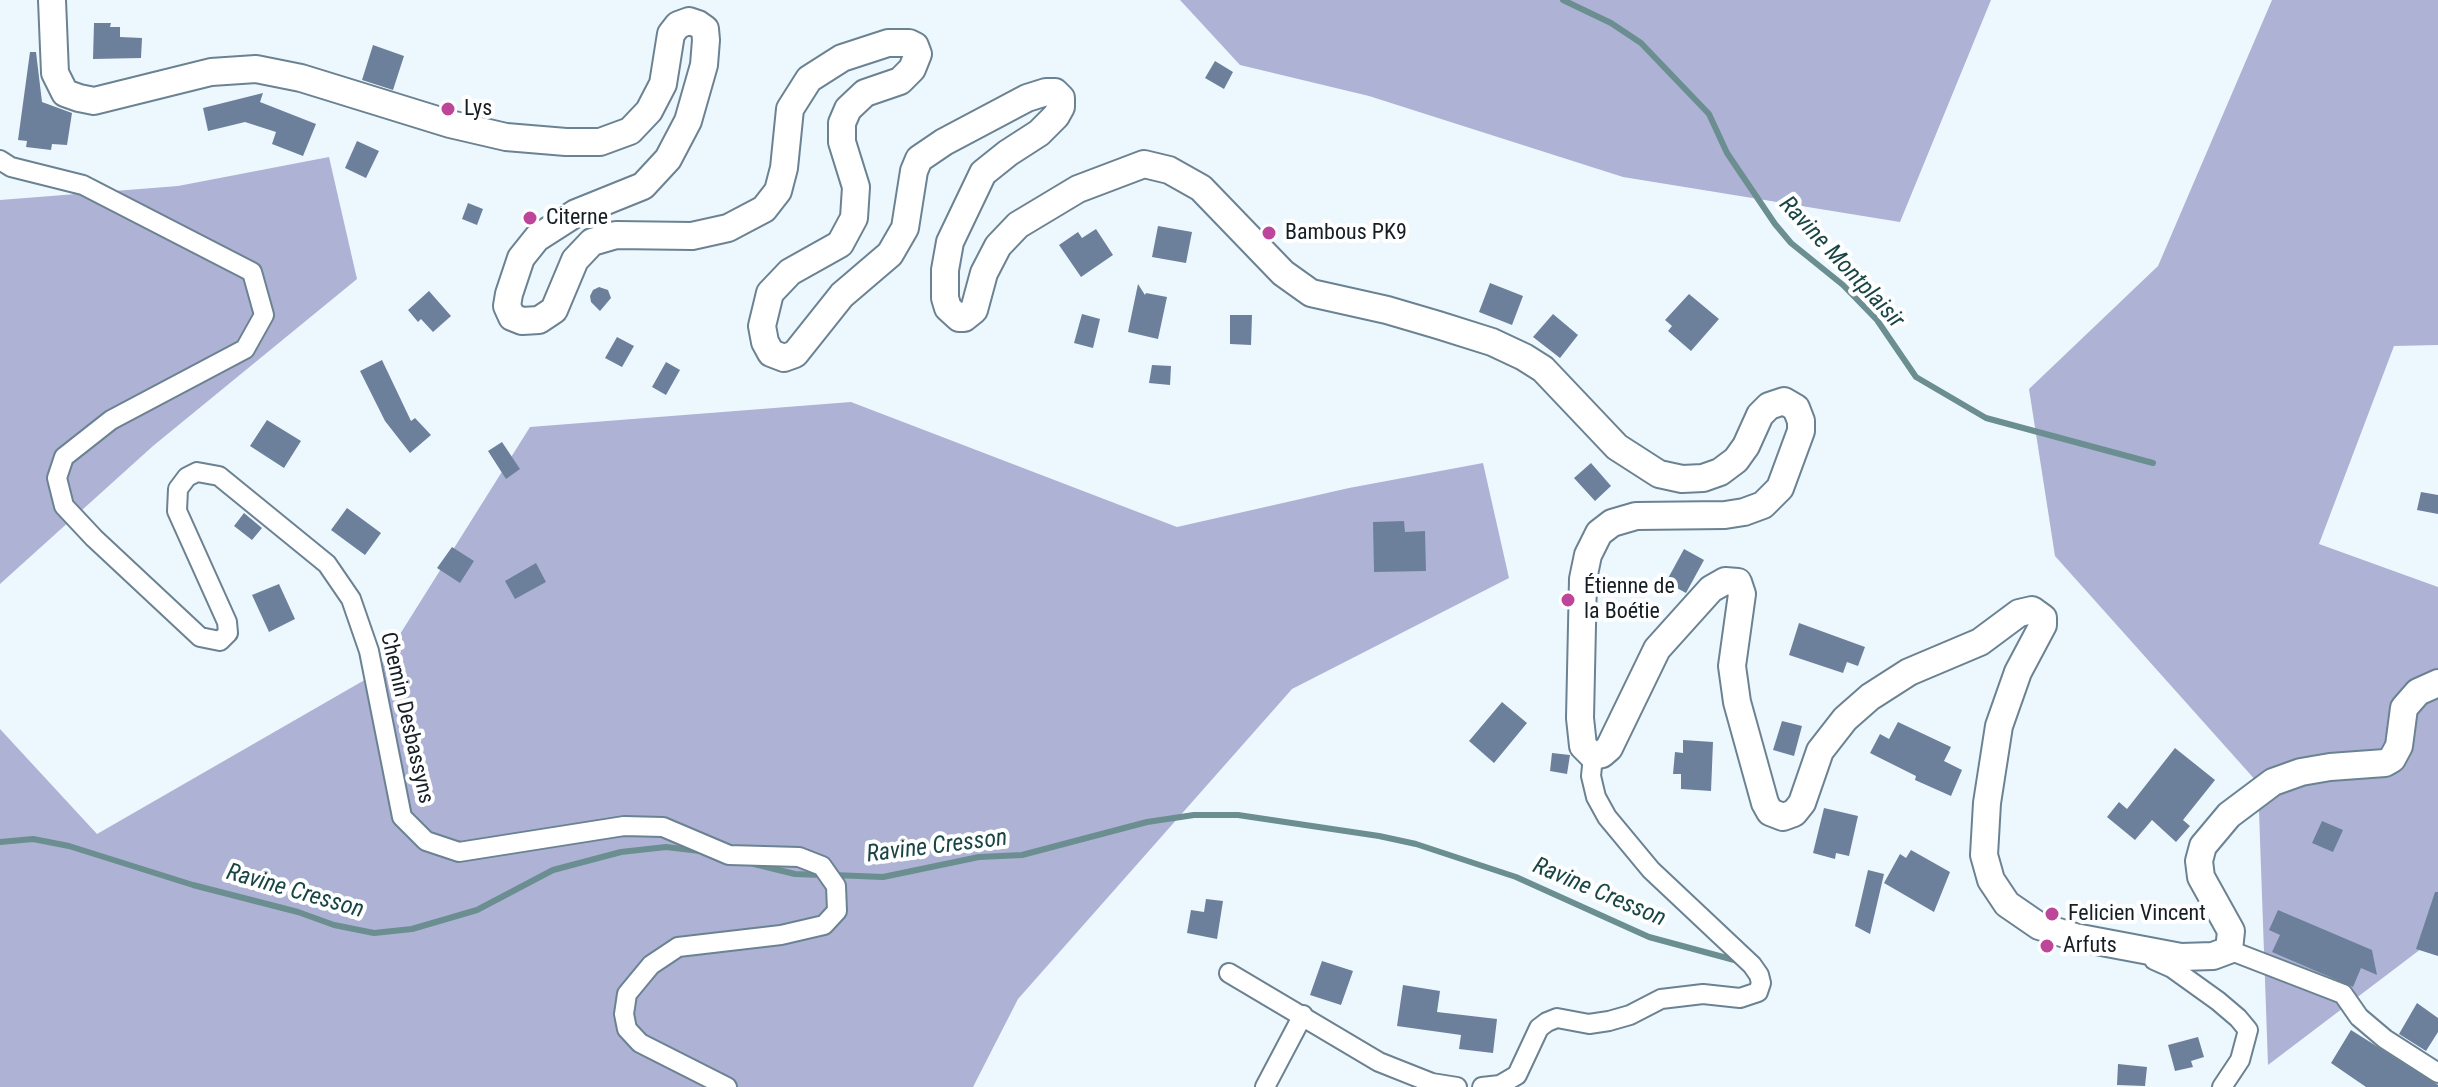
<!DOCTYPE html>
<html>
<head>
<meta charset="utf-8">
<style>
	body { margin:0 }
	canvas { display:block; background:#edf7fe }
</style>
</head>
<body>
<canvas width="2438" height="1087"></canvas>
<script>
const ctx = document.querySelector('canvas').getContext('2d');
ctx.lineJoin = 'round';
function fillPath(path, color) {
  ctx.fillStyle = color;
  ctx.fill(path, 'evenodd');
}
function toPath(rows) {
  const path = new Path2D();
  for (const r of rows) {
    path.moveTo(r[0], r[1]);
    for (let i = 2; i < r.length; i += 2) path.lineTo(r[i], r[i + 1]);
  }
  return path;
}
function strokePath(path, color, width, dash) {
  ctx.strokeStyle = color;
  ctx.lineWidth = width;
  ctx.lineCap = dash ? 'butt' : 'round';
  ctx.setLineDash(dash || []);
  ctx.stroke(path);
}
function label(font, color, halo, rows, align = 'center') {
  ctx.font = font + ' "Roboto Condensed",sans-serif';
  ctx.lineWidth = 8;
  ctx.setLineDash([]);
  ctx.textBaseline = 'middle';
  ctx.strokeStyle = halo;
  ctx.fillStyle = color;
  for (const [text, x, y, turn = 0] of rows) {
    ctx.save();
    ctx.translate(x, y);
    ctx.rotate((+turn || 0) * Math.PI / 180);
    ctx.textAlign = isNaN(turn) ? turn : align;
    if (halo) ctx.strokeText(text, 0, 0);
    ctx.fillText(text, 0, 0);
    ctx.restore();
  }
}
fillPath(toPath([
	[1180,0,1991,0,1900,222,1623,177,1369,96,1240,65],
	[2272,0,2438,0,2438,345,2394,346,2319,544,2438,587,2438,936,2268,1065,2258,783,2055,556,2029,389,2158,266],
	[329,157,357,279,153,446,0,584,0,200,178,186],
	[851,402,1177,527,1349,488,1483,463,1509,578,1292,689,1018,999,973,1087,0,1087,0,729,97,834,375,674,530,427]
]), '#aeb3d5');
strokePath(toPath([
	[1563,0,1611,23,1641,43,1709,114,1727,153,1775,224,1791,243,1843,285,1877,320,1916,377,1986,418,2153,463],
	[0,842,33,839,69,846,193,885,298,912,334,925,374,933,412,929,477,910,553,870,621,852,666,847,700,851],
	[754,864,795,874,821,875],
	[833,875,883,877,979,857,1022,855,1147,822,1194,815,1238,815,1379,836,1416,844,1516,877,1649,937,1738,961]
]), '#6b8e90', 6);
fillPath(toPath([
	[94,23,111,23,110,27,120,27,120,37,142,38,141,58,93,59],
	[373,45,404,56,393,90,362,80],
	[30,52,36,52,42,102,72,113,67,145,52,144,51,150,26,147,27,141,18,140],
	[1215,61,1233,72,1224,89,1205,78],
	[263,93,260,102,316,124,303,156,272,144,276,132,245,122,208,131,203,108],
	[357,141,379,151,366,178,345,168],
	[468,203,483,209,477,225,462,219],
	[1158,226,1192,232,1186,263,1152,257],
	[1096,229,1113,255,1081,277,1059,245,1078,232,1082,238],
	[1490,283,1523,296,1512,325,1479,312],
	[1138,284,1145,295,1146,293,1167,297,1158,339,1128,332],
	[599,287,608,290,611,298,600,311,591,302,590,296,593,290],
	[429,291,451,316,433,332,421,319,418,322,408,310],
	[1689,294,1719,319,1691,351,1668,331,1672,326,1665,320],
	[1082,314,1100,319,1093,348,1074,343],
	[1553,314,1578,335,1560,358,1533,337],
	[1230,315,1252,315,1251,345,1230,344],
	[617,337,634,346,622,367,605,358],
	[382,360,411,421,415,418,431,435,410,453,385,421,360,371],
	[666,362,680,370,666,395,652,387],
	[1152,365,1171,366,1170,385,1149,383],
	[267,420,301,441,284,468,250,446],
	[502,442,520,469,506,479,488,451],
	[1591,463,1611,486,1595,501,1574,478],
	[2421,492,2438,495,2438,514,2417,510],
	[347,508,381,533,365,555,331,530],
	[244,513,262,528,252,540,234,526],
	[1404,521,1405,532,1425,531,1426,571,1374,572,1373,522],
	[452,547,474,561,460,583,437,568],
	[1684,549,1704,560,1686,593,1666,582],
	[536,563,546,582,515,599,505,581],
	[279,584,295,619,269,632,252,595],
	[1799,623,1865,647,1858,666,1847,662,1843,673,1789,655],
	[1502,702,1527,723,1494,763,1469,741],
	[1782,721,1802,726,1794,756,1773,750],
	[1898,722,1951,747,1944,761,1962,770,1951,796,1915,780,1916,776,1870,753,1880,734,1889,739],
	[1683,740,1713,742,1711,791,1681,789,1681,774,1673,774,1675,752,1683,753],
	[2175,748,2215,780,2183,820,2190,826,2176,842,2152,820,2135,840,2107,817,2119,802,2127,809],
	[1552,753,1570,755,1567,774,1550,771],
	[1824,808,1858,816,1849,856,1836,853,1835,859,1813,853],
	[2322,821,2343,830,2333,852,2312,843],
	[1911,850,1950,872,1934,912,1884,883,1900,854,1906,858],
	[1868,870,1884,874,1870,934,1855,926],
	[2435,892,2438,892,2438,956,2416,949],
	[1206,899,1223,901,1217,939,1187,933,1191,910,1204,912],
	[2278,910,2372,950,2377,975,2361,968,2353,987,2272,952,2280,935,2269,930],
	[1322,961,1353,971,1341,1005,1310,995],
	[1403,985,1440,991,1437,1012,1497,1019,1493,1053,1459,1049,1461,1035,1397,1026],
	[2417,1003,2438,1018,2438,1032,2426,1051,2399,1034],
	[2351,1030,2438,1085,2438,1087,2366,1087,2331,1063],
	[2198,1037,2204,1057,2191,1061,2193,1067,2175,1071,2168,1045],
	[2118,1064,2147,1067,2145,1086,2117,1085]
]), '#6c809c');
const minor = toPath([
	[0,160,11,167,83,185,252,272,264,315,245,349,111,420,64,457,57,478,64,506,94,538,200,637,220,641,228,633,227,622,177,511,178,489,187,477,197,472,219,476,327,564,351,599,369,651,402,817,426,841,459,852,624,826,663,827,729,855,799,857,822,866,836,886,837,911,824,925,781,935,678,947,651,965,627,994,624,1014,627,1029,640,1043,727,1087],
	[2229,950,2343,994,2359,1017,2385,1039,2438,1073],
	[2154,960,2172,968,2218,1001,2238,1018,2248,1030,2240,1060,2222,1087],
	[1229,973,1379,1062,1432,1083,1457,1087],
	[1265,1087,1303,1015],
	[1482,1087,1500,1085,1517,1075,1539,1028,1547,1022,1557,1018,1589,1024,1609,1021,1630,1015,1661,999,1703,994,1740,998,1758,992,1761,983,1759,975,1752,965,1651,870,1607,817,1596,797,1591,776,1593,756]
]);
const secondary = toPath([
	[52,0,55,73,65,93,79,98,94,101,211,72,256,69,301,78,450,124,506,137,566,142,600,142,630,131,649,111,663,84,671,34,678,25,689,21,698,24,705,29,706,40,704,65,688,121,668,159,643,186,576,213,537,238,521,258,509,294,507,306,512,317,522,321,539,320,554,310,575,260,592,242,616,235,692,236,728,228,764,209,778,191,784,168,790,109,809,79,842,58,888,43,909,43,915,46,918,54,912,69,900,81,865,93,848,109,842,123,842,142,856,187,854,218,840,244,790,272,770,293,762,326,765,342,771,353,784,358,795,354,842,295,890,254,905,228,914,171,919,159,944,142,1027,98,1046,92,1055,92,1061,98,1061,107,1056,116,1039,133,1008,153,983,173,950,242,945,270,945,298,948,308,959,318,964,318,974,310,984,273,998,246,1018,225,1078,189,1144,164,1169,170,1201,188,1283,273,1311,293,1387,310,1438,325,1492,342,1524,357,1543,369,1617,447,1659,474,1682,479,1703,478,1720,472,1736,460,1746,446,1760,415,1769,406,1784,401,1796,408,1801,421,1801,431,1780,488,1763,505,1744,512,1725,515,1636,516,1612,523,1599,533,1588,555,1583,579,1580,718,1583,746,1593,756,1602,754,1609,748,1657,649,1711,589,1725,581,1738,582,1742,594,1732,666,1737,702,1765,803,1770,812,1783,817,1794,813,1802,803,1820,751,1845,719,1870,697,1909,672,1980,642,2019,613,2032,610,2043,618,2043,625,2018,672,1999,726,1987,803,1984,855,1991,880,2007,904,2039,926,2075,937,2181,957,2213,956,2229,950,2231,931,2201,877,2199,861,2203,846,2229,815,2273,782,2301,772,2330,767,2385,763,2392,759,2399,746,2404,708,2418,692,2438,683]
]);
strokePath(minor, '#6b8292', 22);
strokePath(secondary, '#6b8292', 30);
strokePath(minor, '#fff', 18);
strokePath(secondary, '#fff', 26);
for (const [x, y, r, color] of [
	[448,109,8,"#bd459a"],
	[530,218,8,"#bd459a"],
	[1269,233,8,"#bd459a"],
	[1568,600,8,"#bd459a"],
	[2052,914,8,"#bd459a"],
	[2047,946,8,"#bd459a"]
]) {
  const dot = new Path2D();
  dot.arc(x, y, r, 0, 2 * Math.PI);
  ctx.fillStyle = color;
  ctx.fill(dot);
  strokePath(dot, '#fff', 3);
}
label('22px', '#151e24', '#fff', [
	["Lys",464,109],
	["Citerne",546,218],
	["Bambous PK9",1285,233],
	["Étienne de",1584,587],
	["la Boétie",1584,612],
	["Felicien Vincent",2068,914],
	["Arfuts",2063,946]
], 'left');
label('22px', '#151e24', '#fff', [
	["Chemin Desbassyns",406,718,77]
]);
label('italic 24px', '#194545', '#fff', [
	["Ravine Montplaisir",1841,263,47],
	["Ravine Cresson",937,847,-7],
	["Ravine Cresson",295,892,16],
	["Ravine Cresson",1599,893,23]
]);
</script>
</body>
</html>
